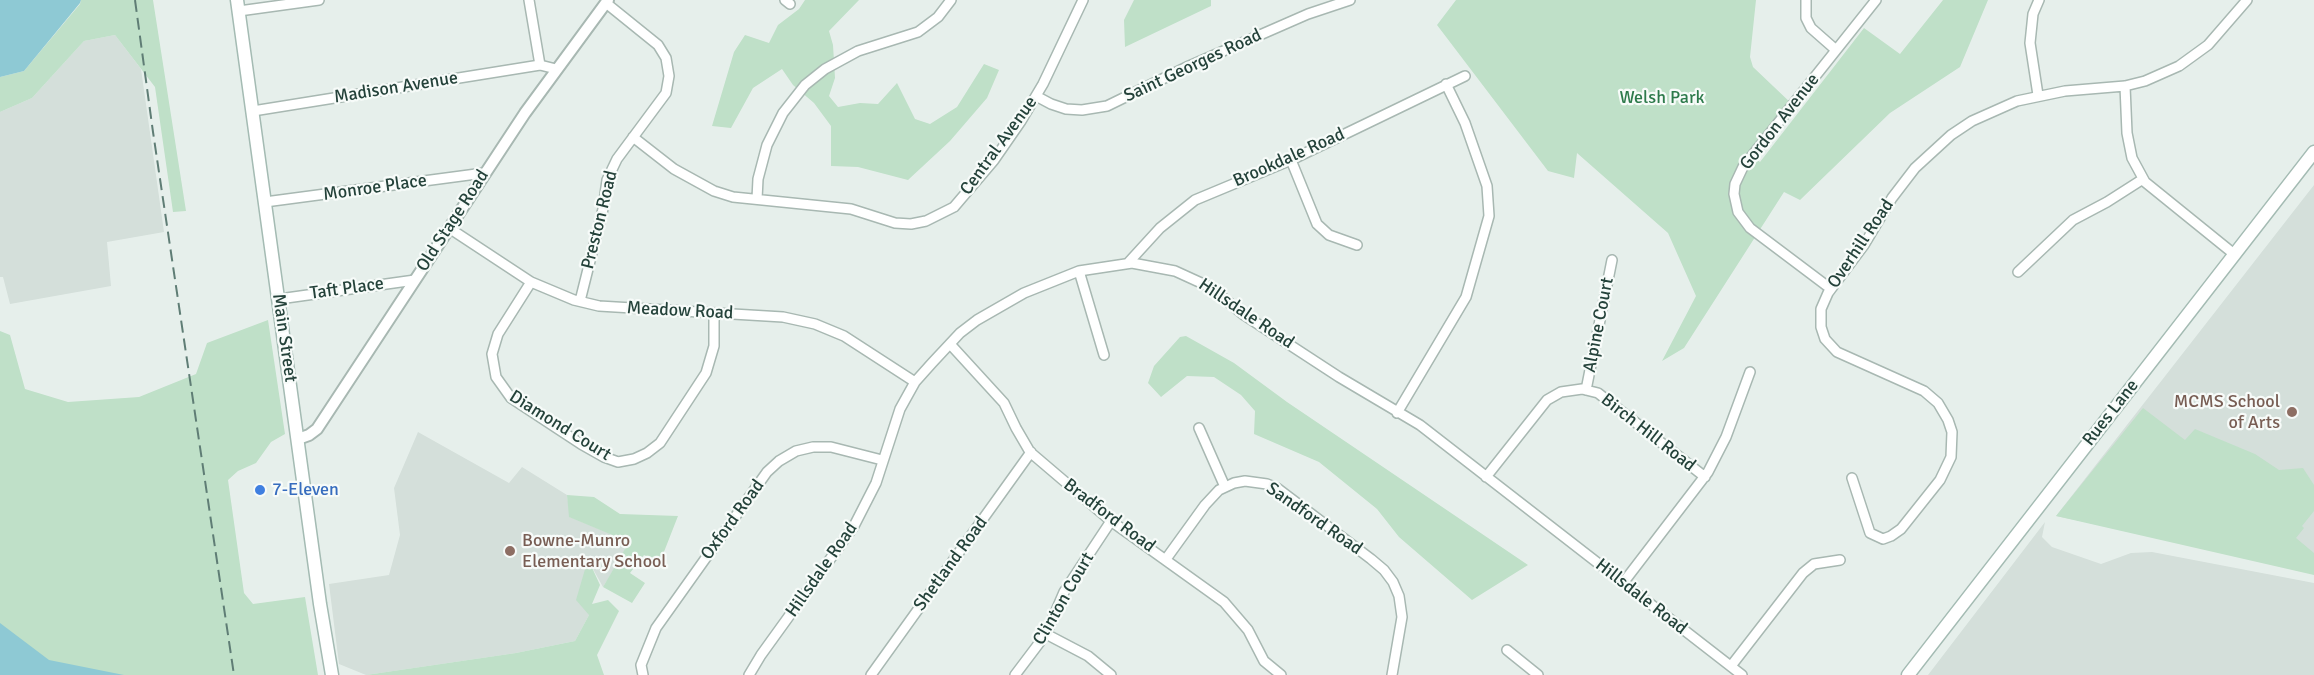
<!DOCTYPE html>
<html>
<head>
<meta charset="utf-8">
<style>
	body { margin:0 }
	canvas { display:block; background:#e6efeb }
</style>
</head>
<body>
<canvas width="2314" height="675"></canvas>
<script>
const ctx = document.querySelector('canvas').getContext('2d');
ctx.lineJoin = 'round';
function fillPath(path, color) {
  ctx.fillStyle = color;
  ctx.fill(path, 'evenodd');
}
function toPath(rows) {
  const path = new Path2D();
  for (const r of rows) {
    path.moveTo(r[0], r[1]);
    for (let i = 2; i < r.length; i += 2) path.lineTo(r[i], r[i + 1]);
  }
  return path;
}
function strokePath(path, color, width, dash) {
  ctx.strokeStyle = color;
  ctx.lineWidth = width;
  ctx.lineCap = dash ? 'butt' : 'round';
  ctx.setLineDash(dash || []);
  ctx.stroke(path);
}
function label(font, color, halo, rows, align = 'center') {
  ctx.font = font + ' Signika,sans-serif';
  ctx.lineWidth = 4.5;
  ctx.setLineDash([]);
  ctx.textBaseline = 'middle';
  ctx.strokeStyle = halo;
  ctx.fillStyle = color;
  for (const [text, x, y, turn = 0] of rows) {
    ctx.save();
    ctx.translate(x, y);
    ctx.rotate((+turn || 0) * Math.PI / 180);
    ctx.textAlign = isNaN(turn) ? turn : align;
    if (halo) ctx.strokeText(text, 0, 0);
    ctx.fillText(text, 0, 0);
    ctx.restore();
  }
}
fillPath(toPath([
	[115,35,141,69,164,232,107,242,111,286,10,304,3,277,0,277,0,112,32,98,84,41],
	[2314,185,2314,569,2056,516],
	[418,432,509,483,522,467,567,495,570,517,630,542,603,587,588,560,589,615,575,641,516,653,366,675,339,664,329,584,389,575,400,535,394,488],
	[2045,522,2042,537,2052,547,2101,564,2131,553,2152,552,2314,583,2314,675,1928,675]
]), '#d4dfda');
fillPath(toPath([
	[81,0,153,0,186,211,173,212,155,87,115,35,84,41,32,98,0,112,0,77,24,71,80,4],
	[805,0,859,0,829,31,833,45,835,78,829,96,838,107,860,103,878,104,897,83,915,119,930,124,957,107,984,64,999,70,987,98,950,141,908,180,858,167,831,166,831,126,814,103,793,85,782,69,753,88,731,128,712,126,734,52,745,35,769,43,778,25,799,9],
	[1134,0,1211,0,1211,6,1125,47,1124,20],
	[1456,0,1756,0,1750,57,1753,67,1793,105,1753,156,1760,162,1864,28,1900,54,1943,0,1988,0,1960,67,1890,113,1800,200,1784,192,1684,348,1662,361,1696,296,1668,233,1577,153,1574,178,1548,171,1437,25],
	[268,320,285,434,271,442,256,463,238,471,228,480,244,593,253,604,305,597,318,675,0,675,0,331,10,335,25,389,68,402,139,397,196,374,207,343],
	[1186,336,1234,363,1287,402,1528,565,1472,600,1399,537,1377,509,1319,462,1254,434,1255,411,1241,395,1214,377,1187,376,1161,397,1148,383,1154,366,1180,337],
	[2143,408,2185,440,2195,429,2255,454,2279,470,2303,468,2314,485,2314,511,2302,526,2304,528,2296,538,2314,553,2314,575,2056,516],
	[567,495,594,497,620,514,678,516,660,562,644,555,630,573,645,583,632,603,603,587,629,542,569,517],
	[588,559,600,585,592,604,608,600,619,611,597,655,604,675,366,675,516,653,575,641,589,615,576,600]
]), '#bfe0c8');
fillPath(toPath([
	[0,0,81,0,80,3,24,71,0,77],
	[0,623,49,660,124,675,0,675]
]), '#8ec9d4');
const minor = toPath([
	[529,0,540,65],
	[785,0,790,4],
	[1806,0,1806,18,1811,28,1836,50],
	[239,11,319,0],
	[2125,86,2127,133,2132,158,2145,182,2234,254],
	[2038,95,2030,43,2033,14,2039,0],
	[1036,96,1051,104,1066,109,1082,110,1107,106,1189,66,1308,14,1350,0],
	[253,111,540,65,556,69],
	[633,137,674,169,714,191,733,197,851,209,895,223,911,224,926,221,954,207,994,160,1021,121,1043,84,1083,0],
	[1291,160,1317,224,1329,235,1357,245],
	[757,199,758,179,767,145,783,113,805,85,825,69,858,51,918,32,938,17,951,0],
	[265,202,484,173],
	[449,228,531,282,574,300,599,306,783,317,815,324,844,336,915,382],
	[1128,263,1160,228,1195,200,1291,160,1465,76],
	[1079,271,1104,355],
	[2018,272,2073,220,2107,202,2143,179],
	[531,282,498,334,492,354,496,377,511,398,581,444,604,457,618,462,634,459,647,453,660,443,706,373,714,346,714,313],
	[1831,289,1750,228,1738,212,1734,194,1735,184,1743,167,1876,0],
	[279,299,415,280],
	[580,301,603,209,607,180,617,159,666,93,669,76,666,58,658,45,606,3],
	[950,344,1004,403,1016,428,1030,452,1111,521,1224,602,1248,630,1264,661,1281,675],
	[1586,390,1612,260],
	[1397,413,1466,297,1489,216,1487,186,1465,123,1446,84],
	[1199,428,1225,487],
	[1486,477,1547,400,1561,392,1582,389,1598,393,1705,477],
	[1852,478,1870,533,1883,539,1891,536,1901,529,1940,480,1951,457,1952,432,1948,420,1938,403,1924,391,1837,352,1825,339,1821,327,1821,309,1828,293,1864,245,1892,198,1915,168,1951,135,1972,121,2017,101,2065,91,2125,86,2145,81,2179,66,2208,45,2247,0],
	[1166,559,1205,505,1219,490,1234,483,1245,481,1267,484,1277,488,1371,559,1384,570,1393,582,1399,596,1402,617,1392,675],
	[1623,583,1708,472,1726,437,1750,372],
	[1046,634,1088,656,1111,675],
	[1507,650,1538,675],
	[1731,666,1803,573,1814,564,1840,560],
	[643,675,641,665,656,628,767,472,779,461,796,451,813,447,831,447,882,460],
	[749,675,761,655,854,526,876,483,900,409,915,382,932,363,960,333,977,320,1024,293,1079,271,1132,263,1175,271,1210,287,1244,315,1339,377,1420,425,1742,675],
	[871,675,1031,452],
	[1015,675,1046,634,1064,592,1111,521]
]);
const tertiary = toPath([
	[298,439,309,435,317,429,525,113,608,0]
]);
const secondary = toPath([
	[237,0,320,604,332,675],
	[1908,675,2314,152]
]);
strokePath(minor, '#a8b8b2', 12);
strokePath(tertiary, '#a8b8b2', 14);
strokePath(secondary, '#a4bbb3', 15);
strokePath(minor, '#fff', 9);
strokePath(tertiary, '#fff', 10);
strokePath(secondary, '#fff', 12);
strokePath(toPath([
	[135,0,153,132,234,675]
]), '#5f7d75', 2, [12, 6]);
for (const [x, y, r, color] of [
	[2292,412,6,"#8d6e63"],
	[260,490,6,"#3f7fe0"],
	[510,551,6,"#8d6e63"]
]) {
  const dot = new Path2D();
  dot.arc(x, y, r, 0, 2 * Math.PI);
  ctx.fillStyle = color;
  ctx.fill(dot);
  strokePath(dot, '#f7fbf9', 2);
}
label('18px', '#24423a', '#f7fbf9', [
	["Saint Georges Road",1193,66,-25],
	["Madison Avenue",396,88,-9],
	["Gordon Avenue",1780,122,-52],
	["Central Avenue",999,146,-54],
	["Brookdale Road",1289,158,-24],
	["Monroe Place",375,188,-8],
	["Preston Road",600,220,-76],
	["Old Stage Road",453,221,-57],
	["Overhill Road",1861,244,-56],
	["Taft Place",347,289,-8],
	["Meadow Road",680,311,3],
	["Hillsdale Road",1246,314,34],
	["Alpine Court",1599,325,-79],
	["Main Street",284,338,82],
	["Rues Lane",2111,413,-52],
	["Diamond Court",560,426,32],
	["Birch Hill Road",1648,433,38],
	["Bradford Road",1109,516,37],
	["Sandford Road",1314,519,35],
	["Oxford Road",733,520,-54],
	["Shetland Road",951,564,-54],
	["Hillsdale Road",822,570,-55],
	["Hillsdale Road",1641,597,38],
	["Clinton Court",1064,599,-60]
]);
label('18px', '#2d7a4b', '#f7fbf9', [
	["Welsh Park",1662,98]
]);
label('18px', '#785e54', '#f7fbf9', [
	["MCMS School",2280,402],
	["of Arts",2280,423],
	["Bowne-Munro",522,541,"left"],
	["Elementary School",522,562,"left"]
], 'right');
label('18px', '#366cbe', '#f7fbf9', [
	["7-Eleven",272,490]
], 'left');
</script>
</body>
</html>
